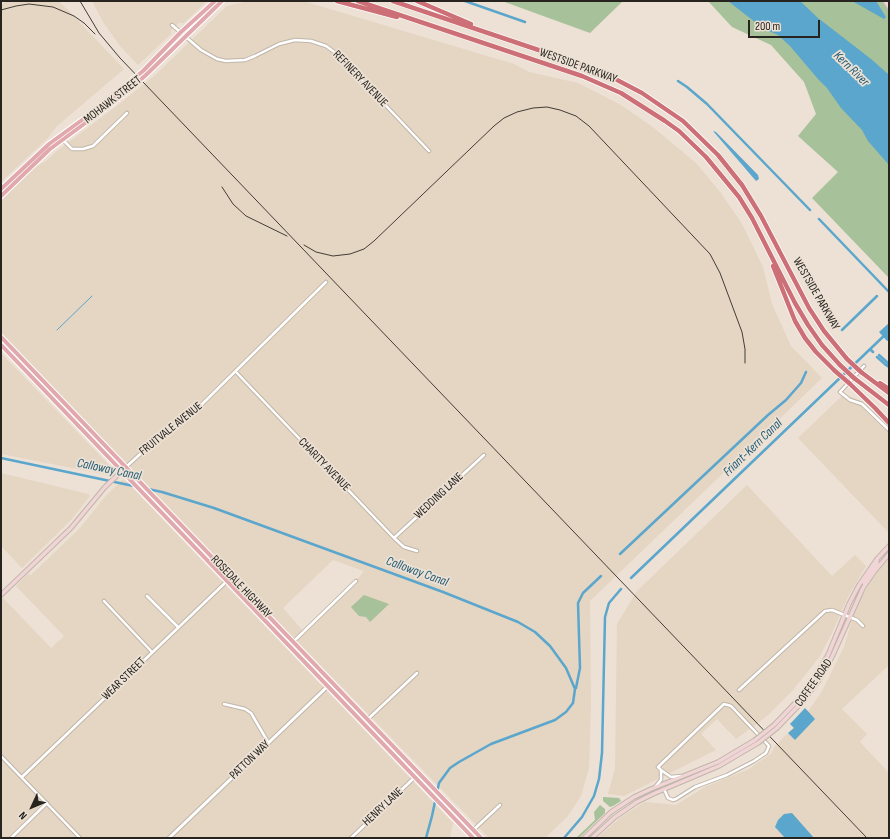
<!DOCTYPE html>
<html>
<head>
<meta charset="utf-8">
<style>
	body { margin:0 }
	#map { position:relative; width:890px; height:839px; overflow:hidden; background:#ece1d4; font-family:"Sofia Sans Condensed",sans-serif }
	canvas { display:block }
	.frame { position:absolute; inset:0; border:2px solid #27231e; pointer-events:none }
	.north { position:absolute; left:12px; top:787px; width:40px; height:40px; -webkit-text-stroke:3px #ece1d4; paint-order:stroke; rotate:226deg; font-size:11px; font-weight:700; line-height:16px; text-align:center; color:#27231e }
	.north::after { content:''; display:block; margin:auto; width:14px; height:18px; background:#27231e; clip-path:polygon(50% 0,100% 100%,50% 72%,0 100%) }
	.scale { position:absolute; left:748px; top:20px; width:72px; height:18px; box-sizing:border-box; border:2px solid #27231e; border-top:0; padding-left:5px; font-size:12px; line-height:14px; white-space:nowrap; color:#27231e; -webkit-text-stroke:3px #ece1d4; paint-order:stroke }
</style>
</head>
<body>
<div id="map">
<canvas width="890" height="839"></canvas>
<div class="frame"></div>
<div class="north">N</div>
<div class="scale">200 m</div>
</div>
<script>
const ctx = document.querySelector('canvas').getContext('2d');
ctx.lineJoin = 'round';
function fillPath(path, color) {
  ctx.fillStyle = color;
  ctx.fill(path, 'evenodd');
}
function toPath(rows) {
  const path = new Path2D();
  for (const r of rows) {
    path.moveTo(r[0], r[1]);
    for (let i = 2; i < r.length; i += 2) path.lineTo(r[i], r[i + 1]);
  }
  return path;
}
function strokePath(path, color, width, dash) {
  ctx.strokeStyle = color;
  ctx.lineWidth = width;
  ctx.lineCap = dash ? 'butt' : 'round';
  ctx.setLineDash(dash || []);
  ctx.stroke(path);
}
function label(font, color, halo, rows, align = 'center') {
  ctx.font = font + ' "Sofia Sans Condensed",sans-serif';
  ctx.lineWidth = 3.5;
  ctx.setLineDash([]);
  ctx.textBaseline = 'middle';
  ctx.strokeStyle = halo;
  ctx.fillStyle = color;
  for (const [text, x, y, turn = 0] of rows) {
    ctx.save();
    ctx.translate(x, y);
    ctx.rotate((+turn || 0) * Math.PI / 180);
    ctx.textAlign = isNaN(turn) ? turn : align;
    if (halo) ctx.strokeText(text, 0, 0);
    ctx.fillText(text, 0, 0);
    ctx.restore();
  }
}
fillPath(toPath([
	[7,1,58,1,67,9,124,69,56,127,48,138,1,182,1,5],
	[92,1,207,1,184,23,179,23,171,30,171,34,138,65,120,46,103,22],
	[249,1,303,1,514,64,529,72,578,83,621,105,654,128,696,163,721,193,742,224,763,267,772,304,791,346,822,378,590,601,591,706,589,768,581,796,568,816,545,838,489,838,296,640,1,332,1,201,34,168,46,161,58,150,118,105,153,77,227,6],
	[333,560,364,571,356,581,304,632,283,608],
	[1,353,112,468,108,475,1,454],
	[844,394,861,401,889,432,889,533,798,438],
	[1,473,88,494,90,496,71,520,22,568,1,546],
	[122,480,126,481,453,823,450,838,1,838,1,600,3,598,51,648,64,636,16,586,28,574,31,575,80,528,104,498],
	[747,485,832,576,855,555,866,566,848,597,831,635,820,656,806,674,793,690,766,717,736,739,717,719,701,734,716,750,624,796,608,794,615,768,617,624,637,591],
	[889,558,889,665,842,709,867,734,860,742,889,773,889,838,597,838,621,817,645,802,676,805,705,787,749,769,772,753,774,747,804,717,821,693,844,647,854,613,859,602,870,582]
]), '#e5d5c3');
fillPath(toPath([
	[502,1,623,1,590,33],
	[708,1,883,1,889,9,889,278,812,198,838,172,798,136,816,114,804,82,771,45,732,27],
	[364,595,389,604,370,622,366,617,359,616,351,607],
	[603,797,619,798,621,801,613,806,610,807,603,801],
	[600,805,605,809,605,813,579,838,576,838,595,820,594,812]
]), '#a7c19a');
fillPath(toPath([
	[728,1,800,1,818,18,871,59,888,74,889,76,889,165,868,141,862,130,841,108,827,88,818,79,790,46,778,35,764,29],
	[852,1,876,1,886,17,884,19],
	[713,131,716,132,758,175,759,179,756,181],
	[889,323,889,340,887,341,879,332],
	[805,708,815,719,795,740,788,733,794,728,790,724],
	[792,813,814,838,785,838,775,827,778,820,784,814]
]), '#5aa6cc');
strokePath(toPath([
	[57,330,92,296]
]), '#5aa6cc', 1);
strokePath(toPath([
	[465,1,525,22],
	[678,81,687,87,707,104,810,210],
	[819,219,889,292],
	[842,330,877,296],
	[870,349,873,352],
	[879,355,888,363,888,366],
	[877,357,886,365,889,367],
	[1,458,162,492,214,508,443,592,518,622,535,632,550,646,566,668,575,689,573,703,566,712,555,720,491,744,459,762,450,768,439,783,432,816,426,838],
	[620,554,768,415,786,400,801,383,806,372],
	[631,578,889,331],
	[576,688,580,668,578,603,583,593,601,576],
	[564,838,582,817,594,796,599,779,602,753,605,617,609,603,621,589]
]), '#5aa6cc', 2.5);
const minor = toPath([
	[172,25,201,50,217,59,226,61,245,60,255,56,279,44,295,40,311,41,326,46,337,54,429,151],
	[62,139,72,149,83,149,93,146,127,113],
	[864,366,840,392,850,400,862,404,889,430],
	[236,372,394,538,404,547,417,551],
	[126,467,149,446,191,415,326,282],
	[394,538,484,455],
	[147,596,178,627],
	[104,601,152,652],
	[293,642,356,581],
	[739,690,825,611,832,610,857,620,863,626],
	[224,704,245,709,251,713,268,742],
	[368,719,417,673],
	[1,756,80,838],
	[661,770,658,767,724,704,731,706,769,746,766,753,754,761,727,775,695,787,676,799,673,800,668,798,664,789],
	[22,777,227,581],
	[655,787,661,780,661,770,671,777,681,776],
	[469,834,500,805],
	[11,838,47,803],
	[351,838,415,777]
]);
const tertiary = toPath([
	[169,838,329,685]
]);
const secondary = toPath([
	[885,1,889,7],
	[865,585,864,581,877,563,877,559],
	[1,595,71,528,105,487,126,467],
	[774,725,800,698,815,677,828,655,849,604,859,585,877,559,889,546],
	[777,728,803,701,819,680,832,657,863,588,874,572,889,554],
	[584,838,611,812,634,797,651,789,718,762,755,740],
	[592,838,615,817,637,802,653,794,719,766,758,743]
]);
const primary = toPath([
	[143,71,181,32,215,1],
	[147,74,222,1],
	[1,189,49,144,119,93,133,79],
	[1,196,50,149,114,102,137,83],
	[1,337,481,838],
	[1,345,473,838]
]);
const motorway = toPath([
	[337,1,397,17],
	[358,1,582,76,621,93,665,121,679,131,706,157,739,197,752,218,795,303,808,325,822,345,840,365],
	[393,1,598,70,642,93,683,121,718,155,742,185,761,216,809,308,824,331,847,359],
	[417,1,471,24],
	[773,266,795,321,805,338,816,352,835,371],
	[861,372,889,393],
	[854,378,889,405],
	[849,383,875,408,889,423],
	[880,383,889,389]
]);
strokePath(minor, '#c0b6a9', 4.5);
strokePath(tertiary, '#c0b6a9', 5);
strokePath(secondary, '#c0b6a9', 5.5);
strokePath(primary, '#fff', 6);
strokePath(motorway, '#fff', 6);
strokePath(minor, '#fff', 2.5);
strokePath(tertiary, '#fff', 3);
strokePath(secondary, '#f0d4d6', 3.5);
strokePath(primary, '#e1a9ad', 4);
strokePath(motorway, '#cd6f77', 4.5);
strokePath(toPath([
	[80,1,99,33,120,58,867,838],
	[1,10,16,6,29,4,53,7,74,16,84,23,95,34],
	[222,187,233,204,246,216,287,236],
	[304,245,316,252,333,256,350,254,364,249,374,241,494,126,504,118,517,112,533,108,547,107,560,110,576,116,589,126,710,254,720,273,742,332,745,349,745,363]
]), '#423d37', 1);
const secondaryBridge = toPath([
	[755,740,774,725],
	[758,743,777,728]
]);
const primaryBridge = toPath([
	[133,79,143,71],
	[137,83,147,74]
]);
const motorwayBridge = toPath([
	[847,359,861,372],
	[840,365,854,378],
	[835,371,849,383]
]);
strokePath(secondaryBridge, '#c0b6a9', 5.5, []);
strokePath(primaryBridge, '#fff', 6, []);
strokePath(motorwayBridge, '#fff', 6, []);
strokePath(secondaryBridge, '#f0d4d6', 3.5);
strokePath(primaryBridge, '#e1a9ad', 4);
strokePath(motorwayBridge, '#cd6f77', 4.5);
label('12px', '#27231e', '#ece1d4', [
	["WESTSIDE PARKWAY",578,66,20],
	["REFINERY AVENUE",360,79,46],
	["MOHAWK STREET",113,100,-38],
	["WESTSIDE PARKWAY",816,294,60],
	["FRUITVALE AVENUE",171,429,-39],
	["CHARITY AVENUE",324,465,46],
	["WEDDING LANE",439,496,-43],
	["ROSEDALE HIGHWAY",241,587,46],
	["WEAR STREET",124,679,-44],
	["COFFEE ROAD",814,683,-55],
	["PATTON WAY",250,760,-44],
	["HENRY LANE",383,807,-43]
]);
label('italic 13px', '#215c77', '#ece1d4', [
	["Kern River",851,69,44],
	["Friant-Kern Canal",753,448,-44],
	["Calloway Canal",109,470,12],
	["Calloway Canal",417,572,20]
]);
</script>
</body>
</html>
